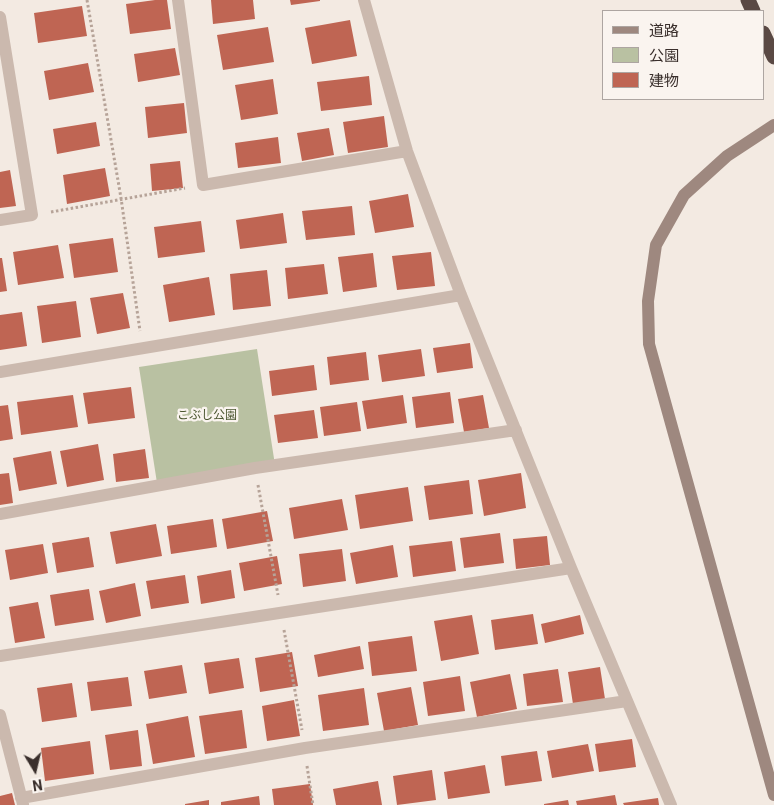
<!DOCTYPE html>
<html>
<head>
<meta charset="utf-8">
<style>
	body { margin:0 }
	#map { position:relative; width:774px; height:805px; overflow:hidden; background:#f3eae2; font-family:Roboto,"Noto Sans JP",sans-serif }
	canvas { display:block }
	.legend { position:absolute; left:602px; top:10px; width:162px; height:90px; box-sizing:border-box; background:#faf4ef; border:1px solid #ada5a1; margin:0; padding:6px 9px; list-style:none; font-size:15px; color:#3a2f2c }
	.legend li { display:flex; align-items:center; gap:10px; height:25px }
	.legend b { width:25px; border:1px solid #ada5a1 }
	.north { position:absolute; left:10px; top:745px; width:50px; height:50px; -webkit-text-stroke:4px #faf4ef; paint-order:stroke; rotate:171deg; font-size:14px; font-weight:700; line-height:20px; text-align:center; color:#3a2f2c }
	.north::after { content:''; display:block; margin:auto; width:18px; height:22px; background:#3a2f2c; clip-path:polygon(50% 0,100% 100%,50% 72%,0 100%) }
</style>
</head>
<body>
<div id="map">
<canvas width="774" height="805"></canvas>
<ul class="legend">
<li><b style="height:6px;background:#9e887f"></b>道路</li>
<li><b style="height:14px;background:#b9c1a2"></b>公園</li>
<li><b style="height:14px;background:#bf6553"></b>建物</li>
</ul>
<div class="north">N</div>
</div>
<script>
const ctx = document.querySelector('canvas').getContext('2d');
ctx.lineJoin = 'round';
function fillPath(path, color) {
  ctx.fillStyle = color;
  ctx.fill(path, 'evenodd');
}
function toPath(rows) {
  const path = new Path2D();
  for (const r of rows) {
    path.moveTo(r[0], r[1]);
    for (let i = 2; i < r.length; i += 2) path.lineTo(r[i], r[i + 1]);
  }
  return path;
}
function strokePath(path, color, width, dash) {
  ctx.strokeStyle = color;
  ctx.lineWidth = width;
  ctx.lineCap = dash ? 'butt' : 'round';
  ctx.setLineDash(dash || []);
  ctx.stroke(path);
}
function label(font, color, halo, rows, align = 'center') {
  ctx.font = font + ' Roboto,"Noto Sans JP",sans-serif';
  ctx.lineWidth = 4.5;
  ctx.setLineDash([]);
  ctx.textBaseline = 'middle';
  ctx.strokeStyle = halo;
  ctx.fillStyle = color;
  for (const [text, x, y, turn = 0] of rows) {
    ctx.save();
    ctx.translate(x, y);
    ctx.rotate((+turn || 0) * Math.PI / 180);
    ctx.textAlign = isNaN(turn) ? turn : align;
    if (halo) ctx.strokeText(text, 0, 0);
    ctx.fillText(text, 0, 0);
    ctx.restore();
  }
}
fillPath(toPath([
	[257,349,275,465,157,483,139,367]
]), '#b9c1a2');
fillPath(toPath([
	[155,0,167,0,171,29,130,34,126,4],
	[211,0,253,0,255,19,213,24],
	[290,0,320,0,320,1,291,5],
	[82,6,87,36,38,43,34,13],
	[350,20,357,56,312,64,305,28],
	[268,27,274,62,223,70,217,35],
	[175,48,180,75,138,82,134,54],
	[88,63,94,92,49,100,44,71],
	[369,76,372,105,321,111,317,82],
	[273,79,278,114,241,120,235,85],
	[184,103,187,133,148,138,145,107],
	[384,116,388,147,348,153,343,122],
	[96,122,100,146,57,154,53,129],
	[329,128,334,155,302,161,297,133],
	[278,137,281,163,238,168,235,143],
	[180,161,183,188,152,191,150,164],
	[105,168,110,196,67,204,63,175],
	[10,170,16,206,0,208,0,172],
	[408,194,414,227,375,233,369,201],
	[352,206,355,235,306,240,302,211],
	[283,213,287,243,240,249,236,220],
	[201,221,205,252,158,258,154,227],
	[113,238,118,272,74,278,69,244],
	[58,245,64,278,18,285,13,252],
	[431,252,435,286,397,290,392,256],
	[373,253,377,287,343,292,338,257],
	[0,258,2,258,7,291,0,292],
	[324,264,328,294,288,299,285,268],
	[267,270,271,306,233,310,230,274],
	[209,277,215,315,169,322,163,285],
	[123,293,130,328,97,334,90,298],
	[76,301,81,337,42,343,37,306],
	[22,312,27,346,0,350,0,315],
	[470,343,473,368,437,373,433,348],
	[421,349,425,376,382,382,378,355],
	[366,352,369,380,330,385,327,357],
	[314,365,317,390,272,396,269,371],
	[131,387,135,418,88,424,83,393],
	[450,392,454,423,416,428,412,397],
	[73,395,78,427,21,435,17,402],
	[403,395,407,423,367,429,362,401],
	[483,395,489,428,464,432,458,399],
	[357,402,361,431,324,436,320,407],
	[8,405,13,439,0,441,0,406],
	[314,410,318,438,278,443,274,415],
	[98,444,104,480,67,487,60,451],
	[145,449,149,478,116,482,113,454],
	[51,451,57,484,19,491,13,458],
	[9,473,13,503,0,505,0,474],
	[521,473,526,508,484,516,478,480],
	[469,480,473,514,429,520,424,486],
	[408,487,413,521,360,529,355,495],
	[342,499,348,530,294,539,289,508],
	[267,511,273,541,227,549,222,519],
	[213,519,217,547,171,554,167,526],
	[156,524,162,556,116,564,110,532],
	[500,533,504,563,464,568,460,538],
	[547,536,550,565,516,569,513,539],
	[89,537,94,567,57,573,52,543],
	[452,541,456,571,413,577,409,546],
	[43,544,48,573,10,580,5,550],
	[393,545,398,577,356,584,350,553],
	[342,549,346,581,303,587,299,554],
	[277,556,282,584,244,591,239,563],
	[231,570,235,598,201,604,197,576],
	[185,575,189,603,151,609,146,581],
	[135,583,141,616,106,623,99,591],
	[89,589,94,620,55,626,50,595],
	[38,602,45,638,15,643,9,607],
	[533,614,538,644,495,650,491,620],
	[472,615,479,654,441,661,434,621],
	[580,615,584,634,545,643,541,624],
	[412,636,417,671,372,676,368,642],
	[360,646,364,669,318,677,314,655],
	[292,652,298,686,260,692,255,658],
	[239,658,244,688,209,694,204,663],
	[182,665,187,693,149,699,144,671],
	[600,667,605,699,573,704,568,672],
	[558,669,563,702,527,706,523,674],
	[510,674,517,709,477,717,470,682],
	[460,676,465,711,428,716,423,682],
	[128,677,132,706,91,711,87,682],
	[72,683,77,717,42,722,37,688],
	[411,687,418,725,384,731,377,693],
	[364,688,369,725,323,731,318,695],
	[294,700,300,736,267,741,262,706],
	[242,710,247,748,205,754,199,716],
	[188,716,195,757,153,764,146,724],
	[138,730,142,766,110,770,105,735],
	[632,739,636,767,599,772,595,744],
	[90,741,94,774,45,781,41,748],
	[588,744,594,771,552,778,547,751],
	[537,751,542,781,505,786,501,756],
	[485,765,490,793,448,799,444,772],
	[432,770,436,800,397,805,393,776],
	[378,781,382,805,336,805,333,789],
	[310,784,313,805,274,805,272,789],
	[12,793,15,805,0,805,0,796],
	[615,795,617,805,577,805,576,801],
	[259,796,260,805,221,805,221,802],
	[658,798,659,805,624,805,623,803],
	[209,800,209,805,185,805,185,804],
	[568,800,569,805,544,805,544,804]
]), '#bf6553');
strokePath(toPath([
	[87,0,121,198,140,331],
	[51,212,185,188],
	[258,485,278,595],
	[284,630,302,730],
	[307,766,313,805]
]), '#b6a398', 3, [2.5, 2.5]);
strokePath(toPath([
	[178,0,203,185,407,151],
	[364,0,407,151,461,295,571,568,671,805],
	[0,17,32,215,0,220],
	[0,372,461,295],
	[0,514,255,468,516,430],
	[0,656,571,568],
	[0,715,23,804],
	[21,798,305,748,627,701]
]), '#cbb9ae', 12);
strokePath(toPath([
	[774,125,727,156,684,195,656,245,648,301,649,344,774,795]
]), '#9e887f', 12);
strokePath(toPath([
	[748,0,753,11],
	[763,33,774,57]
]), '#5a4944', 15);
label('12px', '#4c5731', '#faf4ef', [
	["こぶし公園",207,416]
]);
</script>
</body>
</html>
